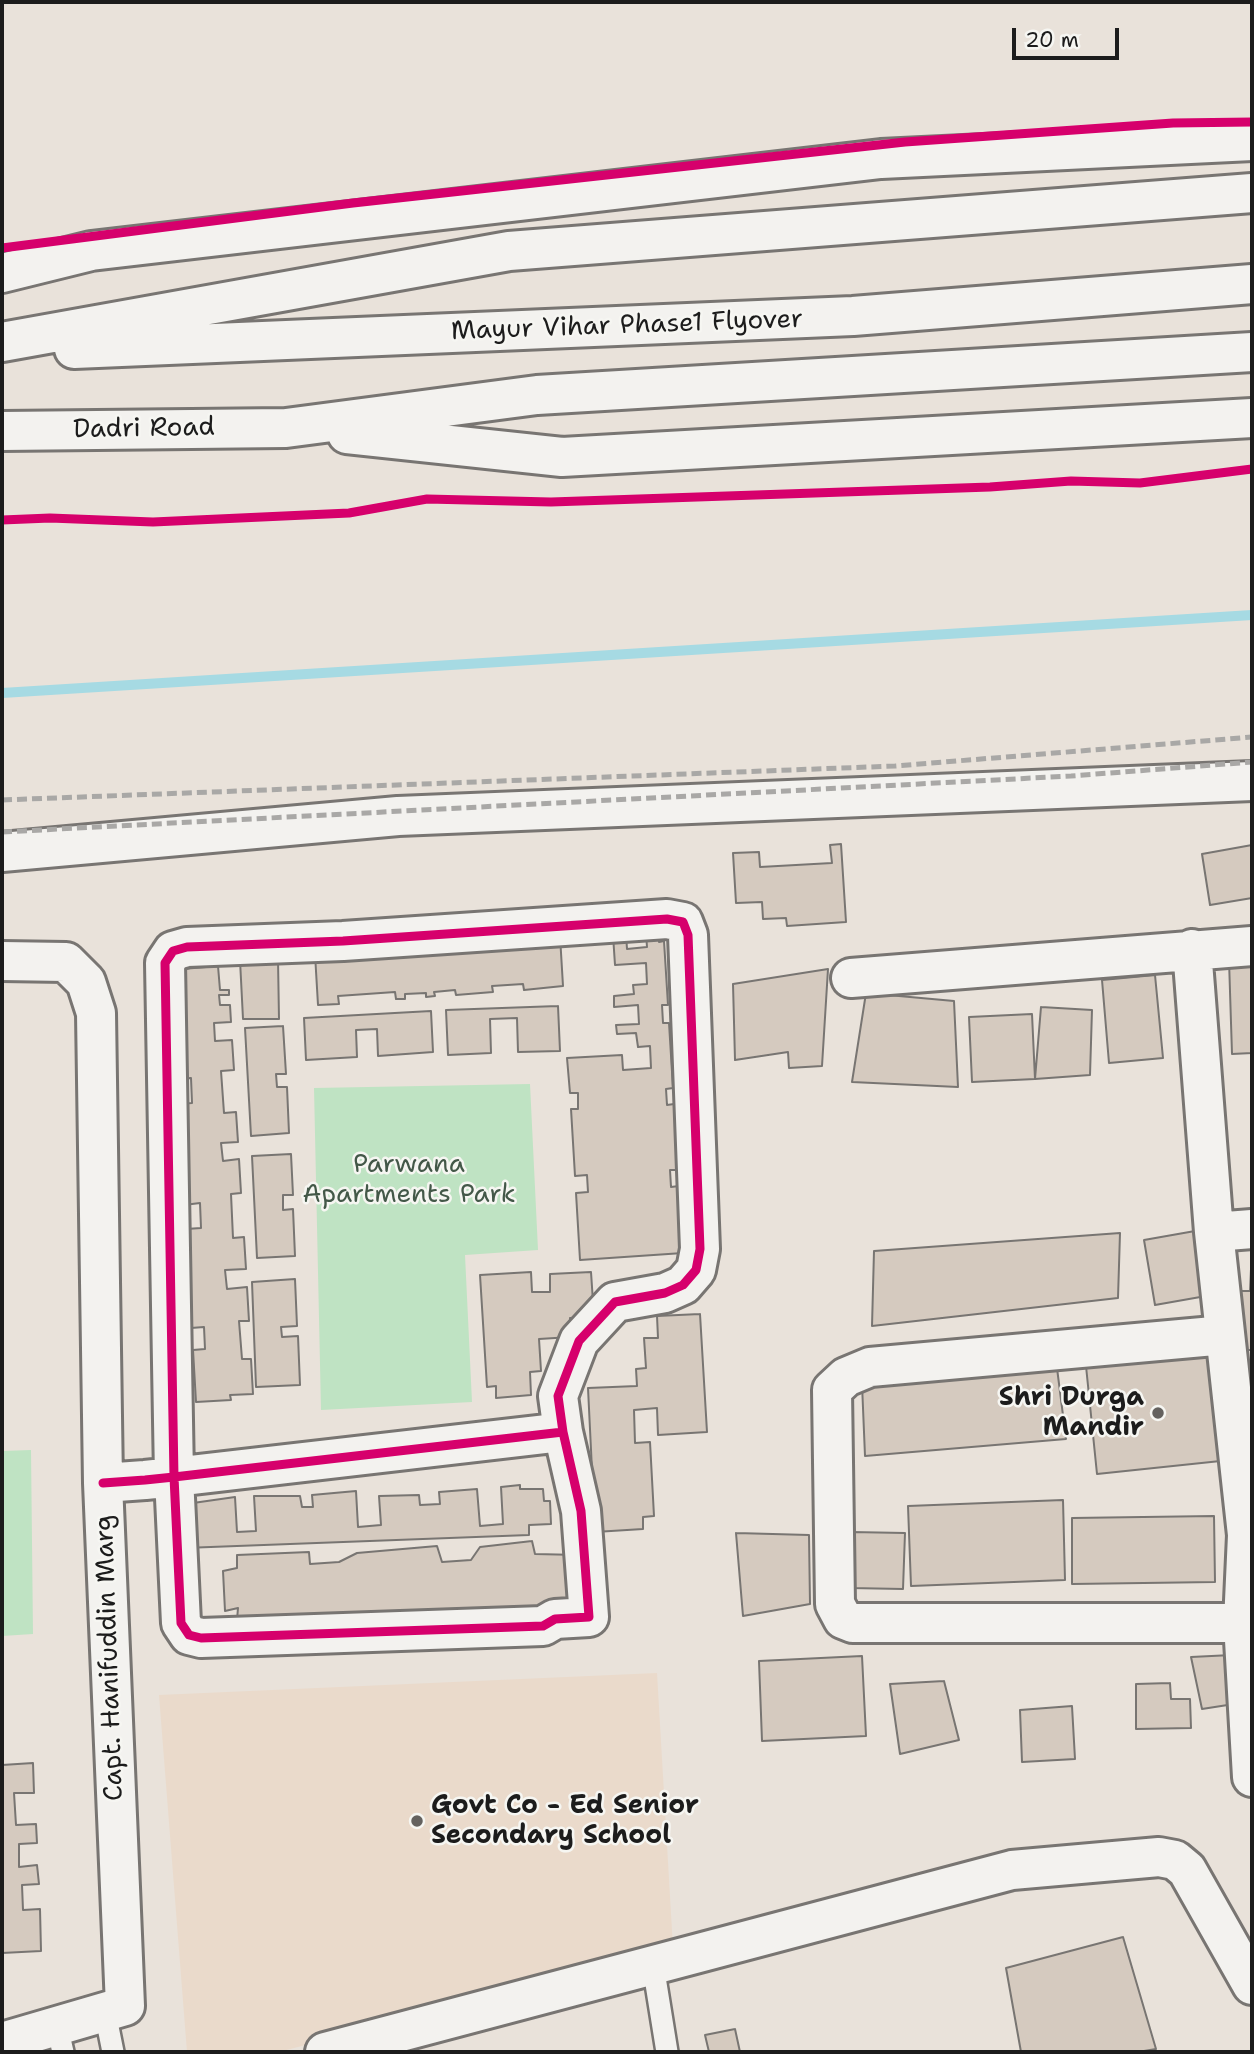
<!DOCTYPE html>
<html>
<head>
<meta charset="utf-8">
<style>
	body { margin:0 }
	#map { position:relative; width:1254px; height:2054px; overflow:hidden; background:#e9e2da; font-family:"Shantell Sans",sans-serif }
	canvas { display:block }
	.frame { position:absolute; inset:0; border:4px solid #1c1c1c; pointer-events:none }
	.scale { position:absolute; left:1012px; top:28px; width:107px; height:32px; box-sizing:border-box; border:4px solid #1c1c1c; border-top:0; padding-left:9px; font-size:21px; line-height:24px; white-space:nowrap; color:#1c1c1c; -webkit-text-stroke:5px #f6f6f2; paint-order:stroke }
</style>
</head>
<body>
<div id="map">
<canvas width="1254" height="2054"></canvas>
<div class="frame"></div>
<div class="scale">20 m</div>
</div>
<script>
const ctx = document.querySelector('canvas').getContext('2d');
ctx.lineJoin = 'round';
function fillPath(path, color) {
  ctx.fillStyle = color;
  ctx.fill(path, 'evenodd');
}
function toPath(rows) {
  const path = new Path2D();
  for (const r of rows) {
    path.moveTo(r[0], r[1]);
    for (let i = 2; i < r.length; i += 2) path.lineTo(r[i], r[i + 1]);
  }
  return path;
}
function strokePath(path, color, width, dash) {
  ctx.strokeStyle = color;
  ctx.lineWidth = width;
  ctx.lineCap = dash ? 'butt' : 'round';
  ctx.setLineDash(dash || []);
  ctx.stroke(path);
}
function label(font, color, halo, rows, align = 'center') {
  ctx.font = font + ' "Shantell Sans",sans-serif';
  ctx.lineWidth = 5;
  ctx.setLineDash([]);
  ctx.textBaseline = 'middle';
  ctx.strokeStyle = halo;
  ctx.fillStyle = color;
  for (const [text, x, y, turn = 0] of rows) {
    ctx.save();
    ctx.translate(x, y);
    ctx.rotate((+turn || 0) * Math.PI / 180);
    ctx.textAlign = isNaN(turn) ? turn : align;
    if (halo) ctx.strokeText(text, 0, 0);
    ctx.fillText(text, 0, 0);
    ctx.restore();
  }
}
fillPath(toPath([
	[657,1673,673,1948,279,2052,187,2052,159,1695]
]), '#eadacb');
fillPath(toPath([
	[530,1084,538,1250,465,1255,472,1402,321,1410,314,1088],
	[31,1450,33,1634,2,1636,2,1451]
]), '#bfe3c3');
strokePath(toPath([
	[2,693,1252,615]
]), '#a6dae3', 10);
const building = toPath([
	[841,844,846,922,787,926,786,918,763,919,762,902,736,903,733,853,759,852,760,867,832,863,830,845,841,844],
	[1252,845,1252,898,1210,905,1202,854,1252,845],
	[658,932,659,942,664,941,668,1005,662,1005,663,1023,669,1023,673,1088,666,1089,667,1105,674,1104,678,1170,670,1170,671,1187,679,1186,683,1253,580,1260,576,1193,588,1192,587,1175,575,1176,571,1109,578,1109,578,1093,570,1093,567,1058,622,1055,623,1070,651,1068,650,1046,638,1047,636,1033,617,1034,616,1025,639,1024,638,1005,614,1007,614,996,634,994,633,985,647,984,646,963,615,965,613,935,626,934,627,949,647,947,646,933,658,932],
	[560,936,563,986,524,990,523,984,492,986,493,992,456,995,455,990,434,992,435,996,426,997,426,993,405,994,405,999,396,999,395,992,338,996,339,1004,318,1005,315,954,560,936],
	[278,959,279,1019,243,1019,240,960,278,959],
	[1252,959,1252,1053,1232,1054,1229,960,1252,959],
	[218,966,220,990,229,990,229,995,219,995,220,1005,230,1005,231,1022,214,1023,215,1041,232,1040,234,1070,221,1071,224,1113,236,1112,238,1142,221,1143,223,1161,239,1159,241,1193,231,1194,233,1238,244,1237,246,1269,225,1270,227,1289,247,1287,249,1321,239,1321,242,1359,251,1359,253,1394,230,1395,231,1400,196,1402,193,1350,205,1349,204,1327,191,1328,186,1229,201,1228,200,1203,184,1205,178,1104,192,1103,191,1078,177,1079,170,970,218,966],
	[828,969,822,1066,789,1068,788,1052,735,1060,733,984,828,969],
	[1155,975,1163,1058,1109,1063,1102,980,1155,975],
	[866,993,954,1001,958,1087,852,1082,866,993],
	[558,1006,560,1051,518,1052,517,1018,490,1019,491,1053,448,1055,446,1010,558,1006],
	[1041,1007,1092,1010,1090,1075,1035,1079,1041,1007],
	[431,1011,433,1052,378,1056,377,1029,356,1030,357,1057,306,1060,304,1018,431,1011],
	[1032,1014,1035,1079,972,1082,969,1017,1032,1014],
	[283,1026,286,1074,276,1074,277,1087,287,1087,289,1133,251,1136,245,1028,283,1026],
	[291,1154,293,1195,283,1195,283,1210,293,1209,295,1256,257,1258,252,1156,291,1154],
	[1195,1231,1206,1296,1155,1305,1144,1240,1195,1231],
	[1120,1233,1118,1298,872,1326,874,1251,1120,1233],
	[1251,1269,1252,1350,1240,1350,1240,1291,1250,1291,1251,1269],
	[531,1272,532,1292,550,1292,550,1274,591,1272,594,1317,570,1318,571,1337,539,1339,541,1371,530,1372,531,1395,496,1398,496,1386,487,1387,480,1275,531,1272],
	[295,1279,297,1326,281,1327,282,1337,298,1336,300,1385,256,1387,252,1282,295,1279],
	[700,1314,707,1432,658,1435,657,1408,634,1410,635,1443,650,1442,654,1516,643,1517,643,1529,595,1532,588,1388,637,1386,636,1369,646,1368,644,1338,658,1338,657,1316,700,1314],
	[1220,1353,1230,1460,1097,1474,1086,1366,1220,1353],
	[1057,1368,1066,1439,865,1456,862,1384,1057,1368],
	[520,1485,520,1489,543,1489,544,1501,550,1501,551,1524,529,1525,529,1535,184,1548,186,1504,235,1497,237,1532,256,1531,254,1496,300,1496,302,1507,313,1507,312,1495,356,1491,358,1527,381,1525,379,1496,419,1495,420,1505,440,1504,439,1492,477,1489,480,1526,503,1524,501,1487,520,1485],
	[1063,1500,1065,1580,911,1586,908,1506,1063,1500],
	[1214,1516,1215,1582,1072,1584,1072,1518,1214,1516],
	[851,1532,905,1533,903,1589,850,1588,851,1532],
	[736,1533,809,1535,810,1604,743,1616,736,1533],
	[532,1541,535,1554,579,1555,584,1606,237,1620,238,1608,225,1611,223,1571,237,1568,237,1555,309,1552,310,1564,339,1562,357,1553,437,1546,442,1562,471,1560,480,1547,532,1541],
	[1232,1655,1234,1704,1202,1709,1191,1657,1232,1655],
	[862,1656,866,1736,762,1741,759,1661,862,1656],
	[944,1681,959,1740,900,1754,890,1684,944,1681],
	[1170,1683,1171,1699,1190,1699,1191,1728,1136,1729,1136,1684,1170,1683],
	[1072,1706,1075,1759,1022,1762,1020,1710,1072,1706],
	[33,1763,34,1793,14,1793,16,1825,36,1824,37,1843,19,1844,19,1867,37,1865,39,1884,22,1885,23,1910,40,1909,41,1951,2,1953,2,1765,33,1763],
	[1123,1937,1156,2049,1138,2052,1021,2052,1006,1968,1123,1937],
	[735,2029,740,2052,709,2052,705,2035,735,2029]
]);
fillPath(building, '#d5cabf');
strokePath(building, '#787572', 2);
const lane = toPath([
	[653,1965,667,2052],
	[105,2012,113,2052],
	[57,2026,63,2052]
]);
const street = toPath([
	[2,852,398,816,1252,781],
	[1192,949,1214,1232,1247,1535,1243,1623,1252,1777],
	[2,961,66,962,86,982,96,1013,103,1483,125,2006,2,2042],
	[851,978,1252,946],
	[1214,1232,1252,1229],
	[1225,1335,870,1367,846,1377,832,1390,835,1604,843,1619,853,1623,1243,1623],
	[103,1483,145,1480,174,1477,563,1432,558,1396,579,1341,615,1302,665,1293,683,1285,696,1270,700,1249,688,935,683,922,667,919,343,941,187,947,173,951,165,963,174,1477,181,1623,189,1635,201,1638,543,1626,555,1619,589,1617,581,1511,563,1432],
	[325,2052,1012,1870,1159,1857,1175,1860,1187,1870,1252,1985]
]);
const secondary = toPath([
	[2,273,91,251,881,159,1252,141]
]);
const highway = toPath([
	[2,342,509,251,1252,193],
	[74,349,853,316,1252,284],
	[2,431,286,428,537,395,1252,352],
	[347,434,562,457,1252,418]
]);
strokePath(lane, '#787572', 26);
strokePath(street, '#787572', 44);
strokePath(secondary, '#787572', 44);
strokePath(highway, '#787572', 44);
strokePath(lane, '#f3f2ef', 21);
strokePath(street, '#f3f2ef', 38);
strokePath(secondary, '#f3f2ef', 38);
strokePath(highway, '#f3f2ef', 38);
strokePath(toPath([
	[2,800,895,766,1252,737],
	[2,832,1071,776,1252,762]
]), '#a9a8a6', 5, [10, 5]);
strokePath(toPath([
	[2,248,353,203,905,142,1173,123,1252,122],
	[2,520,50,518,153,522,349,513,427,499,551,502,990,487,1071,481,1140,483,1252,469],
	[103,1483,145,1480,174,1477,563,1432,558,1396,579,1341,615,1302,665,1293,683,1285,696,1270,700,1249,688,935,683,922,667,919,343,941,187,947,173,951,165,963,174,1477,181,1623,189,1635,201,1638,543,1626,555,1619,589,1617,581,1511,563,1432]
]), '#d6006c', 9);
for (const [x, y, r, color] of [
	[1158,1413,7,"#64615e"],
	[417,1821,7,"#64615e"]
]) {
  const dot = new Path2D();
  dot.arc(x, y, r, 0, 2 * Math.PI);
  ctx.fillStyle = color;
  ctx.fill(dot);
  strokePath(dot, '#f6f6f2', 2.5);
}
label('26px', '#1c1c1c', '#f6f6f2', [
	["Mayur Vihar Phase1 Flyover",627,326,-2],
	["Dadri Road",144,429,-1],
	["Capt. Hanifuddin Marg",110,1658,-92]
]);
label('26px', '#435848', '#f6f6f2', [
	["Parwana",409,1165],
	["Apartments Park",409,1195]
]);
label('bold 26px', '#1c1c1c', '#f6f6f2', [
	["Shri Durga",1144,1398],
	["Mandir",1144,1428],
	["Govt Co - Ed Senior",431,1806,"left"],
	["Secondary School",431,1836,"left"]
], 'right');
</script>
</body>
</html>
